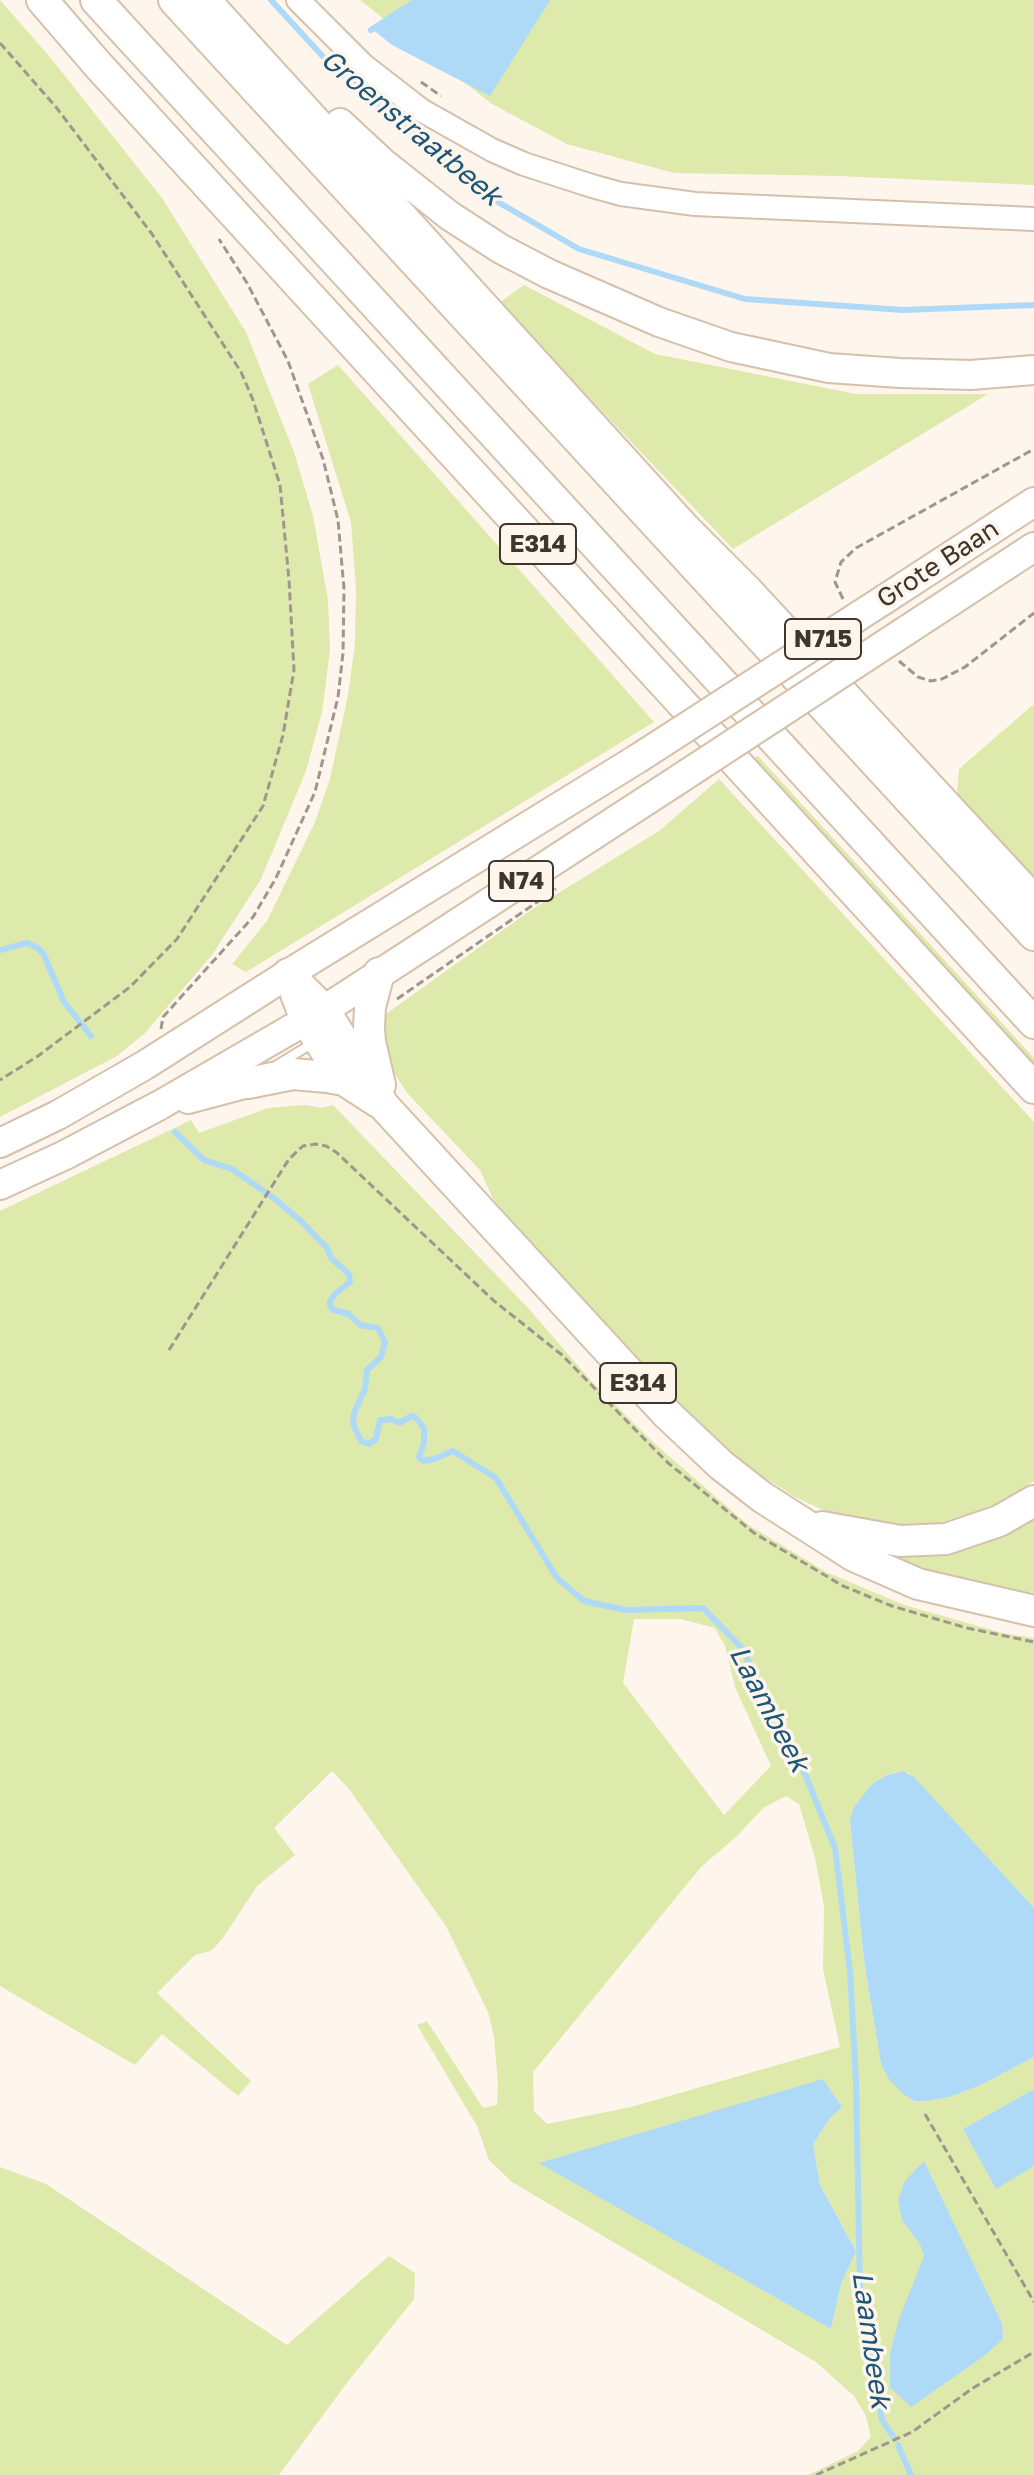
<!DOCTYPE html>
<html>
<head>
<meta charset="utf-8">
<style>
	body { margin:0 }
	canvas { display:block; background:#fef5ec }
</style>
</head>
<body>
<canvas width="1034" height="2475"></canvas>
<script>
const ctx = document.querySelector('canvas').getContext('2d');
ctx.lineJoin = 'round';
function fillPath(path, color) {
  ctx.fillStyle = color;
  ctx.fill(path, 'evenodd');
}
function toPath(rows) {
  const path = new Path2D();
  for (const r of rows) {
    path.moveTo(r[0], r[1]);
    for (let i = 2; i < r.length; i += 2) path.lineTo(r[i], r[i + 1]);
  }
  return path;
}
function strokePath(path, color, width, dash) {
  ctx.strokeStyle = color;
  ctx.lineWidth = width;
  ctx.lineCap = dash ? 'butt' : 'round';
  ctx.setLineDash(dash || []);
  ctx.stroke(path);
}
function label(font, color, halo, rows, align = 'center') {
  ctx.font = font + ' "Golos Text",sans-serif';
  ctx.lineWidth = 7;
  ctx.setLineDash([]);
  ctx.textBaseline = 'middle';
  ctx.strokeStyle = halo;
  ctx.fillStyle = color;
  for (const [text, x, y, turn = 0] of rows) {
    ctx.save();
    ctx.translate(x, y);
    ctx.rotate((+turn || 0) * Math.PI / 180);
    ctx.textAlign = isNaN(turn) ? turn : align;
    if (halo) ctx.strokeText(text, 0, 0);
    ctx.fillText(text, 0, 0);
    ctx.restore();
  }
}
fillPath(toPath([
	[0,0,49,56,162,198,246,332,294,452,313,516,328,600,330,650,322,712,306,771,261,879,212,955,145,1033,117,1056,0,1117],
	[360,0,1034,0,1034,185,840,176,674,173,567,144,492,104],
	[524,285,655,354,856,394,988,394,733,549,499,303],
	[338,365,654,722,246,972,232,964,267,921,315,822,330,779,348,695,355,644,356,587,351,522,308,384],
	[1034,704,1034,883,957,796,959,769],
	[758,756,1034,1058,1034,1073,748,762],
	[719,779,1034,1122,1034,1481,1004,1501,968,1514,931,1525,899,1526,858,1521,821,1509,795,1497,755,1471,710,1436,578,1296,493,1199,480,1170,408,1094,389,1065,379,1019,531,910,659,831],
	[305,1105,322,1108,333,1105,529,1309,592,1382,655,1444,747,1524,826,1572,904,1605,1003,1633,1034,1638,1034,1908,909,1773,896,1772,887,1775,850,1821,864,1961,881,2064,926,2101,950,2097,981,2085,1034,2057,1034,2089,963,2129,996,2188,1034,2166,1034,2475,808,2475,858,2451,871,2437,866,2416,854,2396,816,2362,512,2182,489,2160,477,2126,417,2025,427,2021,483,2108,497,2105,498,2084,494,2037,488,2012,446,1926,349,1789,332,1771,274,1828,295,1855,257,1886,223,1938,211,1951,195,1955,157,1993,251,2081,238,2096,162,2034,135,2065,0,1986,0,1211,191,1120,199,1133,268,1108],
	[634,1619,681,1619,715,1628,725,1646,735,1687,771,1766,724,1815,623,1683],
	[786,1796,799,1804,815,1858,824,1906,823,1969,840,2047,631,2107,547,2124,534,2111,533,2072,701,1867,738,1835,763,1808],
	[830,2118,813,2144,820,2185,856,2251,841,2284,831,2329,541,2163],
	[924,2162,1002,2323,1003,2339,916,2280,924,2256,921,2244,902,2220],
	[1034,1512,1034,1603,996,1595,860,1550],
	[0,2167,46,2184,287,2345,389,2256,415,2273,414,2299,346,2384,279,2475,0,2475]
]), '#dee9ac');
fillPath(toPath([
	[417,0,550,0,490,96,392,45,372,29],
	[903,1771,914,1777,1034,1908,1034,2057,981,2085,950,2097,927,2101,915,2101,903,2094,888,2078,881,2064,864,1961,850,1821,854,1807,872,1784,887,1775],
	[823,2079,842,2107,830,2118,813,2144,820,2185,856,2251,841,2284,831,2329,539,2163],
	[1034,2089,1034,2166,996,2189,963,2129],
	[924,2161,1002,2323,1003,2339,984,2356,911,2407,890,2387,890,2353,899,2319,924,2256,920,2244,902,2220,898,2200,905,2181]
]), '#aedaf8');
strokePath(toPath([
	[271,0,328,62,479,191,579,249,745,299,903,310,1034,305],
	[371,30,417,0],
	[0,950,27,943,38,948,44,955,64,1002,91,1036],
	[175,1132,204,1160,232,1169,275,1199,302,1222,327,1248,331,1258,349,1274,350,1282,336,1293,330,1301,330,1305,333,1310,349,1314,360,1325,378,1328,385,1342,381,1357,367,1370,365,1389,354,1413,353,1424,361,1441,369,1444,376,1439,380,1420,392,1419,399,1423,412,1416,416,1418,424,1428,424,1443,419,1457,423,1461,434,1459,453,1451,496,1478,557,1578,584,1601,626,1610,703,1608,741,1647,798,1757,835,1848,850,1971,856,2081,860,2290,882,2420,894,2438],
	[898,2445,911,2475]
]), '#aedaf8', 6);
const service = toPath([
	[277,1065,313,1043]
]);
const tertiary = toPath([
	[298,0,363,65,421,110,492,150,524,164,592,186,621,194,695,204,1034,219]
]);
const trunk = toPath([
	[206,0,686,528,749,591,1034,899],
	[340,123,383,163,450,216,501,249,549,274,659,322,731,347,829,368,900,373,971,375,1034,370],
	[885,599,1034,502],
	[907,630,1034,547],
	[188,1099,248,1083],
	[0,1143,58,1115,145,1065,288,974,637,759],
	[0,1185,65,1155,160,1105,324,1010,664,789]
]);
const motorway = toPath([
	[42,0,98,65,1034,1088],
	[96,0,1034,1023],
	[174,0,1034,935],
	[379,973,370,1007,369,1028,370,1042,380,1085],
	[288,974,324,1010,384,1106,666,1413,721,1465,762,1497,854,1556,918,1584,1034,1611],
	[296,994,306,1020,344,1080],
	[248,1083,293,1074,327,1077,344,1080,378,1102],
	[822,1527,900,1541,946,1539,999,1521,1034,1501]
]);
strokePath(service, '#d4c0ab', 12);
strokePath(tertiary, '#d4c0ab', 26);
strokePath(trunk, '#d4c0ab', 32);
strokePath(motorway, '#d4c0ab', 34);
strokePath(toPath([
	[0,43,56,107,152,234,241,372,253,400,280,485,289,580,294,670,283,735,263,806,177,939,130,987,38,1056,0,1080],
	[421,82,441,96],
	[843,599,835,582,841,562,856,548,1034,449],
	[899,661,918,677,931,681,942,679,965,667,1034,613],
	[397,999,556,889],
	[161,1029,163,1017,253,917,276,878,315,792,338,697,343,653,344,589,338,520,323,459,288,361,247,283,219,239],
	[169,1350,289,1159,303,1146,316,1144,326,1146,336,1152,493,1300,562,1355,667,1462,754,1533,843,1586,892,1606,967,1628,1034,1642],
	[925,2114,1034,2302],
	[816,2475,912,2432,973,2388,1034,2352]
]), '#9f968d', 3, [8, 4]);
strokePath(service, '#fff', 8);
strokePath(tertiary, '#fff', 22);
strokePath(trunk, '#fff', 28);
strokePath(motorway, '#fff', 30);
const trunkBridge = toPath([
	[637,759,885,599],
	[664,789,907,630]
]);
strokePath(trunkBridge, '#d4c0ab', 32, []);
strokePath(trunkBridge, '#fff', 28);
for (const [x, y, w] of [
	[538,544,76],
	[823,639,76],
	[521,881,64],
	[638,1383,76]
]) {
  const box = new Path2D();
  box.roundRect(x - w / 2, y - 20, w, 40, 6);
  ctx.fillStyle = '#fef5ec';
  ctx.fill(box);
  strokePath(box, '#3e362d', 2);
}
label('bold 24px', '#3e362d', null, [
	["E314",538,544],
	["N715",823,639],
	["N74",521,881],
	["E314",638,1383]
]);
label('26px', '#3e362d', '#fef5ec', [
	["Grote Baan",938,564,-33]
]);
label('italic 28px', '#1e5678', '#fef5ec', [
	["Groenstraatbeek",411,128,40],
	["Laambeek",769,1709,62],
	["Laambeek",871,2340,82]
]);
</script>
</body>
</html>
